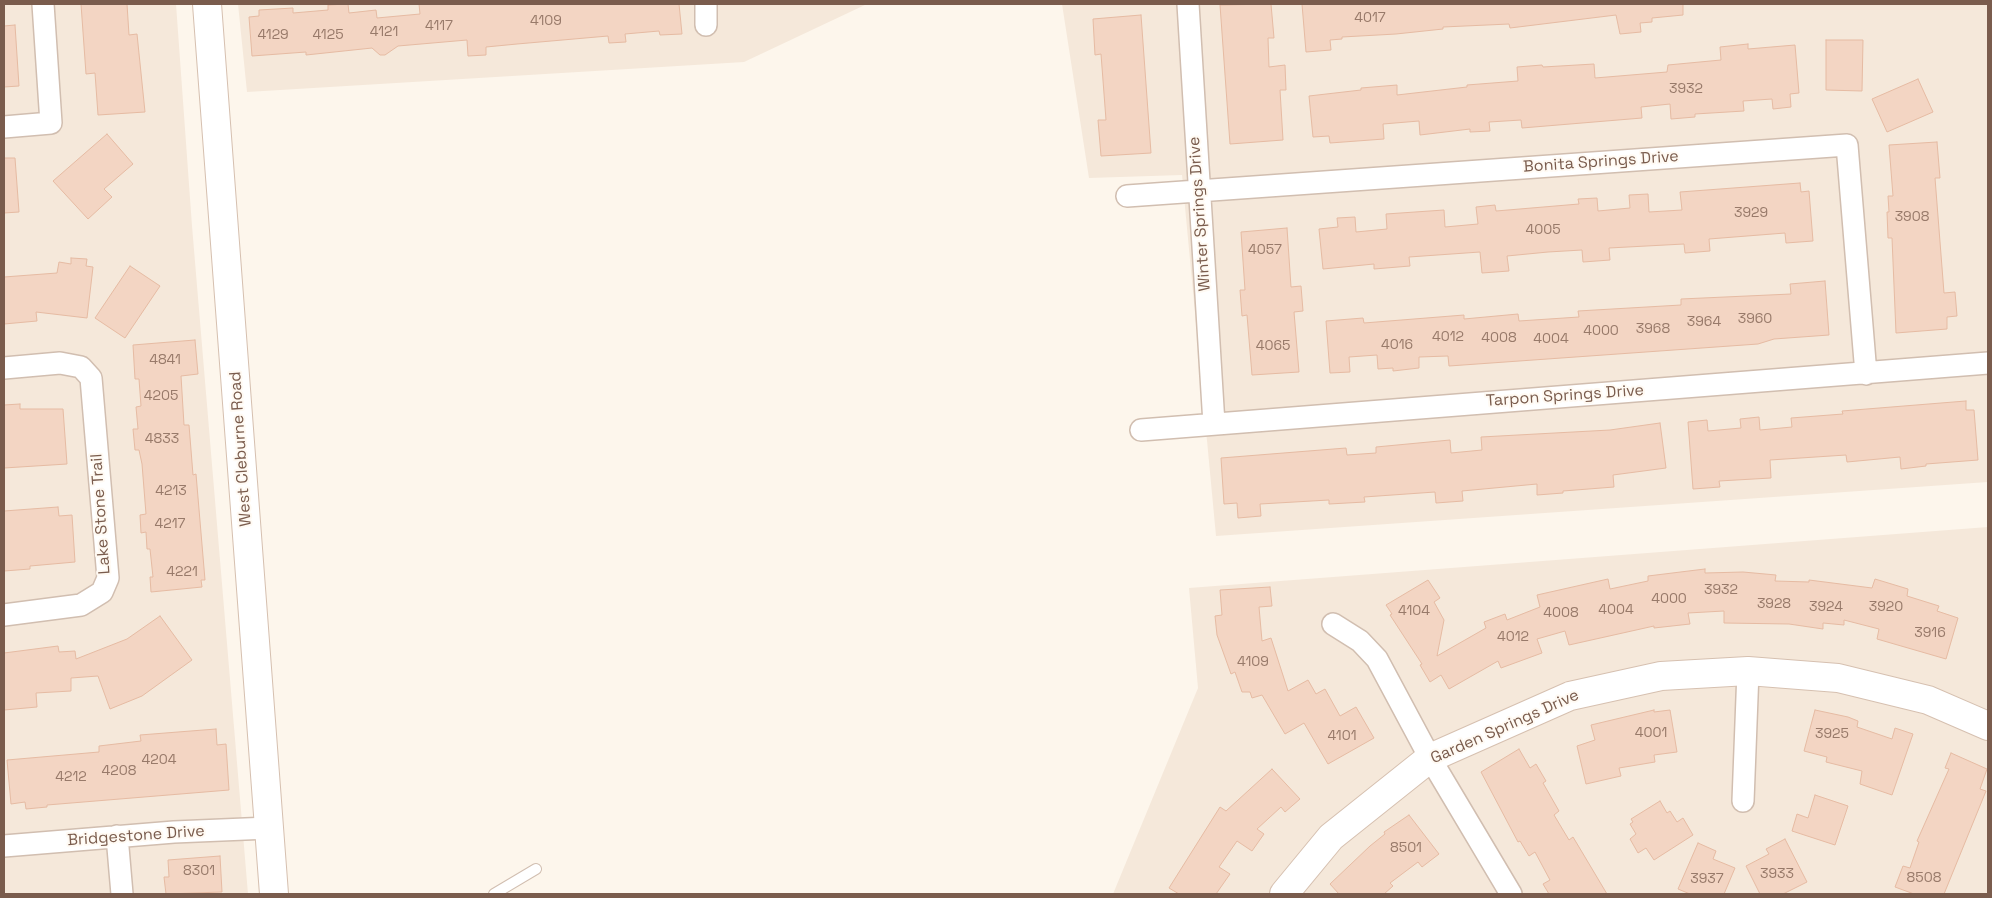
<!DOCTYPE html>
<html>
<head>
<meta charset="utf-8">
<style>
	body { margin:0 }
	#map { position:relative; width:1992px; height:898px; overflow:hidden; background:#fdf6ec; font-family:"Space Grotesk",sans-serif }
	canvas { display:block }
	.frame { position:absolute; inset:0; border:5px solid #7a5c4d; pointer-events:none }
</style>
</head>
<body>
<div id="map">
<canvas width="1992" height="898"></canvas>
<div class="frame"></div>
</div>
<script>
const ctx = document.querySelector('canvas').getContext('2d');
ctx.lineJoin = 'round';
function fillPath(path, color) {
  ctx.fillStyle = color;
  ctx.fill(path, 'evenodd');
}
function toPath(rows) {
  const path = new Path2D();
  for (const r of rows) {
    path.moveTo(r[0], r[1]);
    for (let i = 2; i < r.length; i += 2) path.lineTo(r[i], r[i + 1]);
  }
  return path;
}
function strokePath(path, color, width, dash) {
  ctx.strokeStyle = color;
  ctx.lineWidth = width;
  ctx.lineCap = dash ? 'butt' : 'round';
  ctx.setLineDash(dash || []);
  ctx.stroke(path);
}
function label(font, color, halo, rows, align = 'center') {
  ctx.font = font + ' "Space Grotesk",sans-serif';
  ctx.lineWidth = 4;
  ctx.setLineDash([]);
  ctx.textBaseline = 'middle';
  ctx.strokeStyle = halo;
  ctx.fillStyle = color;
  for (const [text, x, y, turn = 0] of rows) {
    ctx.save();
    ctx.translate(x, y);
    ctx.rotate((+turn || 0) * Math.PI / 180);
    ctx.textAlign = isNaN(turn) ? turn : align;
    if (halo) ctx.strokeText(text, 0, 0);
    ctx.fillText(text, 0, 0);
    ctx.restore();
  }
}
fillPath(toPath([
	[4,4,176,4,192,226,248,894,4,894],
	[238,4,867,4,744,62,247,92],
	[1062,4,1988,4,1988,482,1216,536,1182,175,1089,178],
	[1988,527,1988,894,1113,894,1198,688,1189,588]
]), '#f5e8da');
const building = toPath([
	[81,4,127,4,129,35,137,34,145,112,98,115,95,73,86,74,81,4],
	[346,4,348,4,349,13,376,10,377,18,420,14,419,4,679,4,682,34,660,35,659,31,625,34,626,42,609,43,608,36,517,44,486,47,486,55,468,56,467,40,398,46,385,55,380,55,372,48,306,55,306,52,252,56,249,17,259,16,259,10,293,8,293,13,328,10,328,5,346,4],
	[1271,4,1274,38,1268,38,1269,67,1285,65,1286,90,1280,90,1283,140,1230,144,1220,5,1271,4],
	[1302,4,1683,4,1683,15,1652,18,1652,22,1640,23,1641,32,1620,34,1616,15,1510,28,1509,24,1443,27,1443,29,1396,34,1342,37,1342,39,1330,40,1331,50,1306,52,1302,4],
	[1141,15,1151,153,1101,156,1098,120,1106,120,1101,54,1095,55,1093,19,1141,15],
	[15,25,19,86,4,87,4,26,15,25],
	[1826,40,1863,40,1862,91,1826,90,1826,40],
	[1748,44,1748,49,1795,45,1799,93,1790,94,1791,107,1773,109,1772,99,1743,101,1744,111,1695,114,1695,117,1671,119,1670,104,1641,107,1642,118,1522,128,1521,120,1489,122,1490,131,1470,132,1470,129,1420,135,1419,121,1383,124,1384,139,1330,143,1329,136,1313,137,1309,96,1361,90,1361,88,1397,85,1397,95,1467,87,1467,85,1518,81,1517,67,1542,65,1543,67,1594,64,1595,78,1667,72,1668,65,1721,60,1720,47,1748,44],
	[1918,79,1933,112,1887,132,1872,99,1918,79],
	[107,134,133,164,104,189,112,197,88,219,53,181,107,134],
	[1937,142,1940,178,1935,178,1944,293,1955,292,1957,316,1947,317,1947,329,1896,333,1892,238,1888,238,1887,212,1889,212,1888,196,1893,196,1889,145,1937,142],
	[4,158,15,158,19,212,4,213,4,158],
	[1800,183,1801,192,1809,191,1813,241,1786,243,1785,233,1709,239,1710,251,1685,253,1684,244,1609,248,1610,260,1583,262,1582,250,1548,252,1507,256,1509,271,1482,273,1480,252,1409,257,1410,266,1374,269,1374,264,1323,269,1319,229,1338,227,1337,218,1355,217,1356,232,1387,229,1386,214,1444,210,1445,227,1478,224,1476,207,1495,205,1496,211,1579,204,1578,199,1597,198,1598,211,1630,208,1629,195,1648,194,1649,212,1682,210,1680,192,1800,183],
	[1287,228,1291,287,1301,286,1303,311,1294,312,1299,372,1252,375,1247,315,1242,316,1240,290,1245,290,1241,232,1287,228],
	[71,258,87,259,86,266,93,267,87,318,36,312,37,321,4,324,4,277,57,273,59,262,71,264,71,258],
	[130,266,160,286,125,338,95,318,130,266],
	[1825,281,1829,335,1774,339,1758,344,1449,366,1448,356,1419,357,1419,368,1393,371,1393,368,1378,369,1377,355,1349,357,1350,372,1330,373,1326,321,1363,318,1364,323,1464,315,1464,319,1518,314,1519,321,1579,317,1578,311,1681,305,1681,299,1791,294,1790,284,1825,281],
	[195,340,198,374,181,376,184,425,189,425,193,475,196,474,205,580,201,580,202,587,151,592,150,577,153,577,150,549,147,549,146,532,141,533,140,515,146,514,142,464,139,450,135,450,133,429,138,429,136,407,141,406,139,379,135,379,133,345,195,340],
	[1966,401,1966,410,1974,410,1978,460,1926,464,1926,466,1901,469,1900,457,1847,462,1846,455,1770,460,1771,478,1719,481,1720,487,1693,489,1688,422,1707,420,1708,431,1741,428,1740,419,1759,417,1760,430,1792,427,1791,418,1843,414,1842,411,1966,401],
	[20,404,20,409,63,409,67,464,4,468,4,405,20,404],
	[1660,423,1666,468,1613,475,1614,487,1563,491,1563,493,1537,495,1537,484,1462,491,1463,501,1436,503,1435,492,1364,497,1365,502,1329,504,1329,500,1260,504,1261,516,1238,518,1237,503,1224,504,1221,458,1346,448,1347,455,1376,453,1376,447,1450,440,1451,453,1482,450,1481,437,1610,430,1660,423],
	[58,507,59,516,72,515,75,562,30,566,30,569,4,571,4,511,58,507],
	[1705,569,1705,573,1743,572,1776,575,1775,581,1809,582,1809,580,1872,588,1875,579,1908,589,1907,596,1939,606,1937,611,1958,618,1946,659,1877,639,1879,629,1844,620,1844,625,1823,623,1823,629,1789,624,1724,623,1724,611,1688,613,1690,624,1654,628,1654,626,1569,645,1565,631,1537,639,1542,653,1501,668,1498,661,1449,689,1441,675,1430,682,1420,665,1422,664,1390,615,1392,614,1386,605,1428,580,1440,598,1434,602,1444,620,1437,656,1486,628,1484,622,1505,614,1507,620,1540,607,1537,595,1608,579,1610,589,1648,581,1648,576,1705,569],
	[1270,587,1272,606,1259,607,1262,641,1271,638,1288,691,1308,680,1316,694,1325,689,1340,716,1356,707,1374,738,1328,764,1304,723,1285,734,1262,695,1252,698,1250,692,1242,692,1235,672,1231,674,1217,635,1215,616,1222,615,1220,590,1270,587],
	[160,616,192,660,142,696,110,709,98,676,71,678,71,691,36,693,37,707,4,710,4,653,58,646,59,652,75,651,76,659,127,639,160,616],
	[1654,710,1654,712,1670,710,1677,752,1654,755,1655,762,1619,768,1621,776,1586,784,1577,746,1595,740,1591,725,1654,710],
	[1815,710,1848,717,1858,721,1857,727,1892,739,1895,728,1913,734,1892,795,1860,784,1862,771,1826,762,1827,757,1804,751,1815,710],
	[216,729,217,745,226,744,229,790,47,805,47,807,26,809,25,802,11,804,7,760,99,752,99,746,141,741,140,735,216,729],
	[1519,749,1530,768,1536,764,1546,781,1543,783,1559,811,1554,815,1569,840,1573,837,1579,847,1607,894,1549,894,1543,884,1550,880,1535,852,1529,856,1520,841,1518,842,1481,772,1519,749],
	[1951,753,1987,769,1980,789,1986,791,1944,894,1914,894,1895,887,1903,866,1910,868,1919,842,1917,841,1949,769,1945,768,1951,753],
	[1272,769,1300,799,1285,812,1281,807,1257,829,1264,834,1252,851,1237,841,1219,867,1230,874,1216,894,1179,894,1169,888,1220,807,1226,811,1272,769],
	[1815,795,1848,806,1835,845,1792,831,1797,814,1808,818,1815,795],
	[1660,801,1667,813,1670,811,1677,822,1683,818,1693,835,1654,860,1646,848,1638,853,1630,839,1636,834,1630,824,1633,822,1631,819,1660,801],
	[1409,815,1439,854,1422,867,1418,862,1390,883,1393,886,1384,894,1339,894,1330,884,1370,846,1385,834,1384,832,1409,815],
	[1785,839,1807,882,1783,894,1760,894,1746,866,1769,854,1766,849,1785,839],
	[1698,843,1716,851,1713,859,1735,868,1724,894,1690,894,1678,889,1698,843],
	[220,856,222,892,166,894,164,877,169,877,168,860,220,856]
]);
fillPath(building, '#f3d5c3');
strokePath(building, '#e6bba3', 1);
const lane = toPath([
	[494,894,536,869]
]);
const street = toPath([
	[1188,4,1214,424],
	[706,25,706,4],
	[4,127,51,123,43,4],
	[1127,196,1847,145,1866,374],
	[4,368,60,363,81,367,91,378,108,578,102,592,81,605,4,615],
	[1141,430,1988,363],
	[1333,624,1360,641,1377,659,1430,758,1511,894],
	[1743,801,1748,671],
	[117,836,122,894],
	[4,846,174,832,269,828]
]);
const secondary = toPath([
	[207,4,274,894],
	[1284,894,1331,837,1430,758,1570,696,1661,676,1748,671,1838,678,1928,700,1988,726]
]);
strokePath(lane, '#d1beb0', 12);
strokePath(street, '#d1beb0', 24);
strokePath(secondary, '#d6c0b0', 30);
strokePath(lane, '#fff', 10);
strokePath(street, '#fff', 21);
strokePath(secondary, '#fff', 28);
label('14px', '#987a6a', null, [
	["4017",1370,18],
	["4109",546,21],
	["4117",439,26],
	["4121",384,32],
	["4129",273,35],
	["4125",328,35],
	["3932",1686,89],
	["3929",1751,213],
	["3908",1912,217],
	["4005",1543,230],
	["4057",1265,250],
	["3960",1755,319],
	["3964",1704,322],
	["3968",1653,329],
	["4000",1601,331],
	["4012",1448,337],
	["4008",1499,338],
	["4004",1551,339],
	["4016",1397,345],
	["4065",1273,346],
	["4841",165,360],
	["4205",161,396],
	["4833",162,439],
	["4213",171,491],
	["4217",170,524],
	["4221",182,572],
	["3932",1721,590],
	["4000",1669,599],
	["3928",1774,604],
	["3924",1826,607],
	["3920",1886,607],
	["4004",1616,610],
	["4104",1414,611],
	["4008",1561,613],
	["3916",1930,633],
	["4012",1513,637],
	["4109",1253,662],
	["4001",1651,733],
	["3925",1832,734],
	["4101",1342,736],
	["4204",159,760],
	["4208",119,771],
	["4212",71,777],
	["8501",1406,848],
	["8301",199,871],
	["3933",1777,874],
	["8508",1924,878],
	["3937",1707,879]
]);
label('16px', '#7a5c4d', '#fffaf3', [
	["Bonita Springs Drive",1601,162,-4],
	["Winter Springs Drive",1200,214,-94],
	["Tarpon Springs Drive",1565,396,-4],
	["West Cleburne Road",241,449,-94],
	["Lake Stone Trail",101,514,-94],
	["Garden Springs Drive",1505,727,-24],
	["Bridgestone Drive",136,836,-4]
]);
</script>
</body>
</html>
